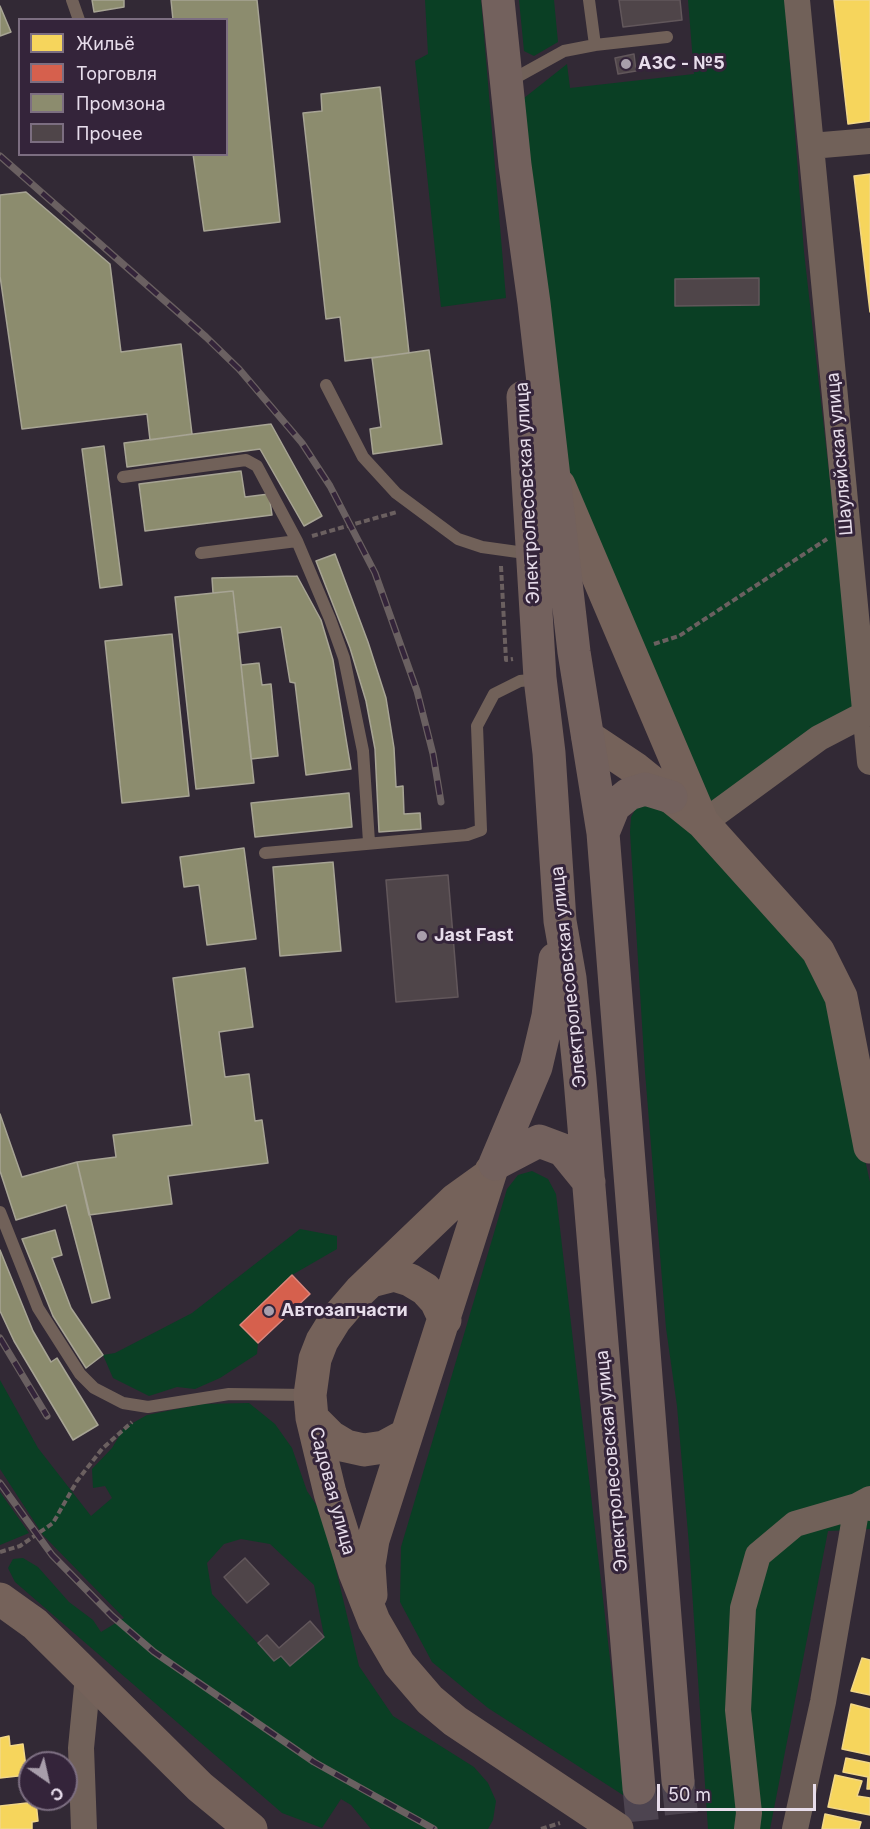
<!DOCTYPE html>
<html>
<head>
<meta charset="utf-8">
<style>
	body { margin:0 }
	#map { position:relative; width:870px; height:1829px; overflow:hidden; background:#322935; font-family:Inter,sans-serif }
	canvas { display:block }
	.legend { position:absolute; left:18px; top:18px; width:210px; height:138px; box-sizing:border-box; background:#34243a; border:2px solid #7c6e81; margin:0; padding:8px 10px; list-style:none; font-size:18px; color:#e7ddeb }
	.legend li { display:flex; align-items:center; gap:12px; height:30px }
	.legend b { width:30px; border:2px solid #7c6e81 }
	.north { position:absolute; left:18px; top:1751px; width:60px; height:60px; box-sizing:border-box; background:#34243a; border:2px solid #7c6e81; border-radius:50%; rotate:146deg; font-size:16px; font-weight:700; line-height:24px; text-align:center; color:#e7ddeb }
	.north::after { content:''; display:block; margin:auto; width:21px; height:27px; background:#a89eab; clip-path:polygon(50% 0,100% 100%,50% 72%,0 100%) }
	.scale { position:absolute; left:657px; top:1784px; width:159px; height:27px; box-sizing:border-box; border:3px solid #e7ddeb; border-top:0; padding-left:8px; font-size:18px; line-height:21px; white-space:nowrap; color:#e7ddeb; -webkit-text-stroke:4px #34243a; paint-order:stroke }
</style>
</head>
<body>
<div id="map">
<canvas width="870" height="1829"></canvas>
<ul class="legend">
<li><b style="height:16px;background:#f6d55c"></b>Жильё</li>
<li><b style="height:16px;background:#d6604d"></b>Торговля</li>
<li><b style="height:16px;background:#8c8c6e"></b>Промзона</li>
<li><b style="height:16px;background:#4f4549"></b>Прочее</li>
</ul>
<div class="north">С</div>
<div class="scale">50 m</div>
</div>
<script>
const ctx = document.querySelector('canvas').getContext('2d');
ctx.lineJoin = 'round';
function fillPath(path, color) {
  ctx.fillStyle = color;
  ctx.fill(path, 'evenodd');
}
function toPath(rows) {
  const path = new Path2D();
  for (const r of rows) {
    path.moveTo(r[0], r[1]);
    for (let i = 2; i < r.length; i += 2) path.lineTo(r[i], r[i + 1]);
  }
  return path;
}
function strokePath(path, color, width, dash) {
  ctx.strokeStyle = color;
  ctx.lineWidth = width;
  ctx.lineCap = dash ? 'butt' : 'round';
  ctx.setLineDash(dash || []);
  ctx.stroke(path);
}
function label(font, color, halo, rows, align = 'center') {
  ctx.font = font + ' Inter,sans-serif';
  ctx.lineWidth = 6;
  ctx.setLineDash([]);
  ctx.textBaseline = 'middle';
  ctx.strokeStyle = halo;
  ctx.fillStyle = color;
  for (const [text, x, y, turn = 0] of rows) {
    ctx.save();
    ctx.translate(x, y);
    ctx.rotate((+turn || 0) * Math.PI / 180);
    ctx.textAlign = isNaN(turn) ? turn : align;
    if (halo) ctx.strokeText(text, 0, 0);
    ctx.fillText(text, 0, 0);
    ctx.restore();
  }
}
fillPath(toPath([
	[425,0,481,0,506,298,441,307,415,61,428,54],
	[519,0,554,0,558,42,534,56,524,51],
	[688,0,785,0,804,252,856,711,705,809,566,478,519,102,567,64,570,88,694,74],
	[638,805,663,806,796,936,826,988,870,1182,870,1529,828,1531,770,1829,708,1829,689,1545,677,1406,666,1328,645,1072,630,832,631,817],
	[532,1171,548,1179,556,1194,626,1797,488,1708,432,1662,400,1602,401,1547,507,1189,518,1175],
	[300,1229,337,1236,337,1249,292,1275,241,1324,258,1343,257,1354,220,1378,195,1389,177,1387,149,1396,113,1378,103,1355,115,1353,192,1313],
	[0,1380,38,1448,91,1516,112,1498,105,1486,93,1488,92,1469,112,1448,124,1428,147,1415,202,1404,249,1403,275,1424,292,1448,307,1491,323,1515,359,1666,393,1716,474,1767,488,1783,496,1801,493,1820,488,1829,371,1829,351,1805,341,1799,322,1828,282,1813,15,1582,8,1568,13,1559,23,1558,38,1567,69,1602,93,1620,101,1632,124,1618,43,1535,0,1469],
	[241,1539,270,1544,314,1585,324,1636,290,1666,281,1656,274,1661,212,1594,207,1563,224,1544],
	[0,1492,29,1533,0,1545]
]), '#0a3f24');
const homes = toPath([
	[834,0,870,0,870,121,848,124,834,0],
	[870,174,870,312,854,176,870,174],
	[862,1658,870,1660,870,1695,851,1691,862,1658],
	[851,1704,870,1709,870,1755,842,1749,851,1704],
	[9,1736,10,1746,23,1744,27,1775,0,1778,0,1738,9,1736],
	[846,1758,870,1763,870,1789,867,1789,868,1777,843,1772,846,1758],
	[835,1775,862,1781,857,1796,870,1798,870,1815,828,1807,835,1775],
	[36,1802,38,1821,32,1822,32,1829,0,1829,0,1806,36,1802],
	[825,1814,861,1822,859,1829,822,1829,825,1814]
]);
fillPath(homes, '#f6d55c');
strokePath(homes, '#f2d787', 1.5);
const shops = toPath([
	[292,1275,310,1294,258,1343,240,1325,292,1275]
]);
fillPath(shops, '#d6604d');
strokePath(shops, '#db867c', 1.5);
const industry = toPath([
	[92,0,124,0,124,7,94,12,92,0],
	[171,0,257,0,280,222,204,231,193,154,226,154,226,20,173,20,171,0],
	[0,6,11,32,0,36,0,6],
	[380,87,409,353,345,361,340,317,326,319,303,113,322,111,321,94,380,87],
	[26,192,110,264,121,352,181,344,192,434,150,440,147,414,22,429,0,276,0,195,26,192],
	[429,350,442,444,373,454,370,429,381,427,372,358,429,350],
	[271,424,322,516,304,526,260,449,127,467,124,443,271,424],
	[104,446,122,585,100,588,82,449,104,446],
	[241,471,245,497,269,494,272,515,145,531,139,484,241,471],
	[335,554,368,642,386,698,394,748,396,787,403,786,404,814,420,813,421,829,379,832,375,749,366,701,350,648,316,561,335,554],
	[297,576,321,620,333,660,351,769,306,775,295,683,290,682,281,627,238,633,233,591,213,593,212,578,297,576],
	[233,591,254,783,196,789,175,597,233,591],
	[172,634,189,796,122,803,105,641,172,634],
	[259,663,262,685,271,684,278,756,251,759,241,665,259,663],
	[349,793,352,827,255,837,251,803,349,793],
	[244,848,256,939,207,945,199,885,184,887,180,857,244,848],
	[333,862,341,951,280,956,273,867,333,862],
	[245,968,253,1027,219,1032,225,1077,249,1074,255,1121,262,1120,268,1163,168,1176,172,1204,89,1215,77,1162,116,1157,113,1135,192,1125,173,978,245,968],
	[0,1114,22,1177,77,1162,110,1298,92,1303,66,1205,16,1220,0,1171,0,1114],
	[55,1230,62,1255,52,1258,71,1308,103,1355,86,1368,53,1316,22,1239,55,1230],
	[0,1250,33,1331,51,1362,57,1358,98,1425,73,1440,14,1341,0,1311,0,1250]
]);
fillPath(industry, '#8c8c6e');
strokePath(industry, '#a7a494', 1.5);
const building = toPath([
	[619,0,680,0,682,20,623,27,619,0],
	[634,54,636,71,618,74,615,58,634,54],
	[759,278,759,305,675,306,675,279,759,278],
	[448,875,458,997,396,1002,386,880,448,875],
	[245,1558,269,1584,247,1603,224,1577,245,1558],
	[310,1621,324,1637,290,1666,281,1656,274,1661,258,1643,267,1635,279,1648,310,1621]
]);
fillPath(building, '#4f4549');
strokePath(building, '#62575b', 1.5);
strokePath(toPath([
	[678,1781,683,1829],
	[639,1788,643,1829]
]), '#4d4450', 33, [33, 16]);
strokePath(toPath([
	[312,536,397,512],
	[501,566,506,660,513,659],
	[654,644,679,636,827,539],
	[0,1552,20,1546,53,1523,77,1481,102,1449,132,1422],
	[541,1829,560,1823]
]), '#6b6060', 4, [6, 3]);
strokePath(toPath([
	[72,0,79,20],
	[595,45,667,37],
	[508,82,564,51,595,45,589,0],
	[326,385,363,457,396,493,458,539,482,547,532,554],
	[123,477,246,460,257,466,297,541,330,619,344,658,363,751,369,842],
	[201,553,297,541],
	[265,853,467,835,481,830,477,726,494,694,520,681,539,679],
	[0,1212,38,1308,80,1374,94,1388,123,1403,148,1407,229,1394,309,1395]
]), '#716159', 12);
strokePath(toPath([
	[797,0,870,762],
	[811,146,870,141],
	[703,823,819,738,865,714],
	[84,1829,81,1748,88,1676],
	[747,1829,749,1813,738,1710,743,1608,758,1555,795,1524,857,1506,870,1499],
	[795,1829,823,1702,857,1506,870,1508]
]), '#716159', 26);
strokePath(toPath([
	[559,485,701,819],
	[588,737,636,769,703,823,818,951,841,997,870,1147],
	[487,1177,455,1200,360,1291,335,1320,322,1341,315,1359,310,1395,312,1418,330,1493,355,1573,374,1621,399,1664,430,1700,455,1721,617,1829],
	[371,1281,394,1275,410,1280,425,1289,436,1301,445,1320],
	[312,1418,331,1437,346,1446,364,1450,384,1447,406,1435],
	[371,1595,369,1565,373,1540,491,1171],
	[0,1599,35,1624,200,1787,251,1829]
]), '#75625a', 33);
strokePath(toPath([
	[498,0,515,165,534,303,574,652,603,833,678,1781],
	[523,397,540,678,549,753,560,921,570,978,580,1079,639,1788],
	[603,833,614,806,629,794,645,789,671,797],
	[495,1164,536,1067,548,1016,555,959],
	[495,1164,539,1141,563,1150,589,1182]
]), '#73615d', 33);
const rail = toPath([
	[0,156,206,337,239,369,302,443,330,486,375,573,417,691,433,754,441,802],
	[0,1338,47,1416],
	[0,1483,52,1555,112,1616,154,1652,314,1762,434,1829]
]);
strokePath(rail, '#6a6061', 7);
strokePath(rail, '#34243a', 4.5, [14]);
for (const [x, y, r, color] of [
	[626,64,6,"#a89eab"],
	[422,936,6,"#a89eab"],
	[269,1311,6,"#a89eab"]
]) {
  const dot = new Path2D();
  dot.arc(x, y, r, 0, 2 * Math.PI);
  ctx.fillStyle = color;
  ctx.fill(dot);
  strokePath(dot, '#34243a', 2);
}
label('bold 18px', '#e7ddeb', '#34243a', [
	["АЗС - №5",638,64],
	["Jast Fast",434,936],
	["Автозапчасти",281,1311]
], 'left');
label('18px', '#e7ddeb', '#34243a', [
	["Шауляйская улица",840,454,-95],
	["Электролесовская улица",528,493,-93],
	["Электролесовская улица",569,977,-96],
	["Электролесовская улица",612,1461,-95],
	["Садовая улица",332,1491,75]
]);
</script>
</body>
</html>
